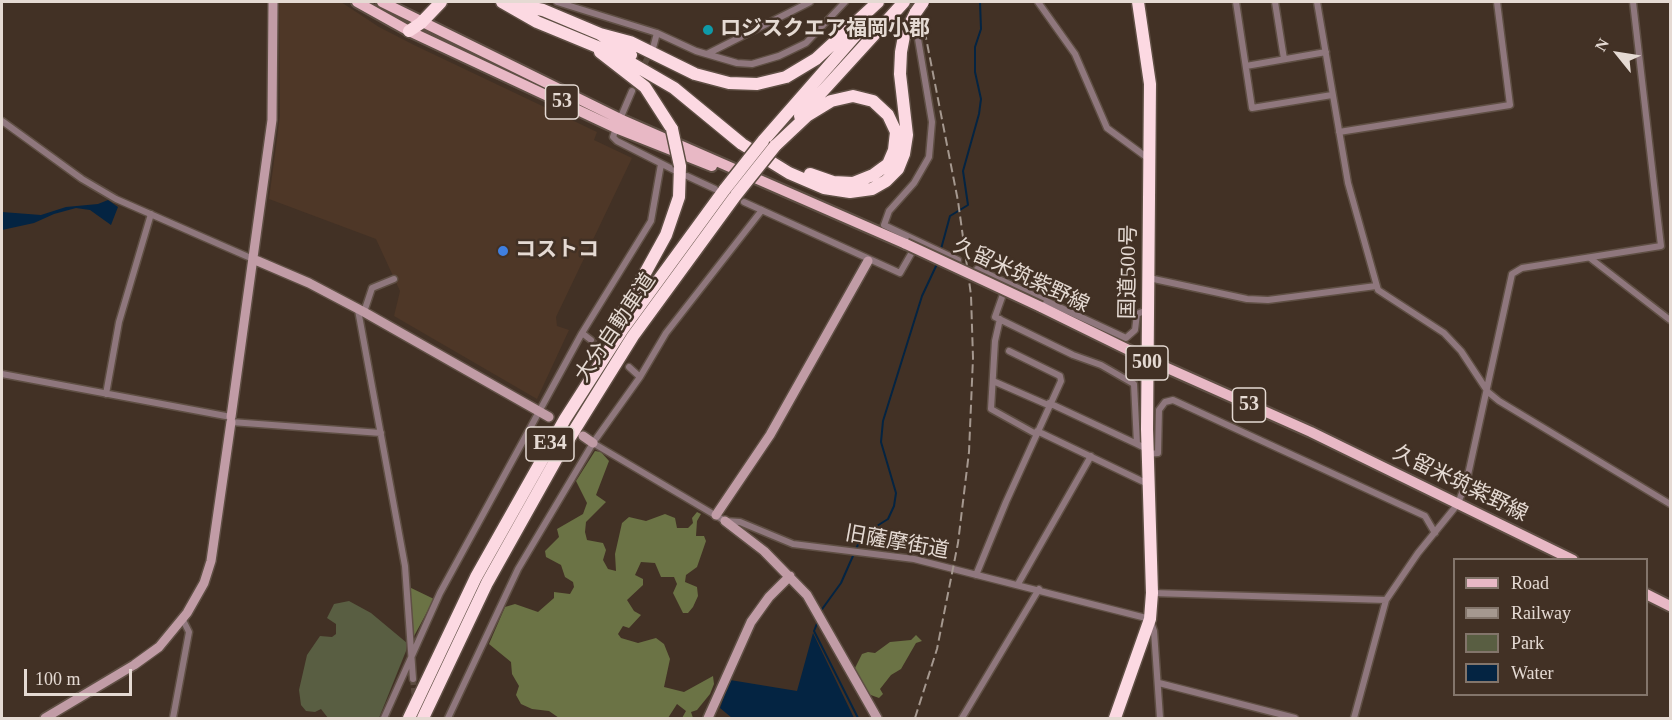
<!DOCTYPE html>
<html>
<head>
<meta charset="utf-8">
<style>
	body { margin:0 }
	#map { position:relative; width:1672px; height:720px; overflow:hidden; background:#423125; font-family:"Times New Roman",serif }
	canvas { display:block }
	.frame { position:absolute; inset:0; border:3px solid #e5dad3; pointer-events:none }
	.legend { position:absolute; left:1453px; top:558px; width:195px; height:138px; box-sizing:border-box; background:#423125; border:2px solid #83756b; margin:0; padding:8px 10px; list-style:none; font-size:18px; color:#e5dad3 }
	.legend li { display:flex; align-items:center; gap:12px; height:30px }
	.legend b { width:30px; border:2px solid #83756b }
	.north { position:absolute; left:1588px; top:24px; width:60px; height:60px; -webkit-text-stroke:4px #423125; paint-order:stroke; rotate:300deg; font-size:16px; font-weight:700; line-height:24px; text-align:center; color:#e5dad3 }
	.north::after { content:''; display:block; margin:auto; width:21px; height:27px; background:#e5dad3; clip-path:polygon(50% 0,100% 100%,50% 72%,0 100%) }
	.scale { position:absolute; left:24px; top:669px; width:108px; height:27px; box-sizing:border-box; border:3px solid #e5dad3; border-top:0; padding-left:8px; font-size:18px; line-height:21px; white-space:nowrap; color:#e5dad3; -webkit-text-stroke:4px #423125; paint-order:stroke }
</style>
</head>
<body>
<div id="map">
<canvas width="1672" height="720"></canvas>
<div class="frame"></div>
<ul class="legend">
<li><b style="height:8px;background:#e8b8c5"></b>Road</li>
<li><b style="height:8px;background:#a5988f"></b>Railway</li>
<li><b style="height:16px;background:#595e42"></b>Park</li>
<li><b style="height:16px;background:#042442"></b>Water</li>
</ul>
<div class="north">N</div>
<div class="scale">100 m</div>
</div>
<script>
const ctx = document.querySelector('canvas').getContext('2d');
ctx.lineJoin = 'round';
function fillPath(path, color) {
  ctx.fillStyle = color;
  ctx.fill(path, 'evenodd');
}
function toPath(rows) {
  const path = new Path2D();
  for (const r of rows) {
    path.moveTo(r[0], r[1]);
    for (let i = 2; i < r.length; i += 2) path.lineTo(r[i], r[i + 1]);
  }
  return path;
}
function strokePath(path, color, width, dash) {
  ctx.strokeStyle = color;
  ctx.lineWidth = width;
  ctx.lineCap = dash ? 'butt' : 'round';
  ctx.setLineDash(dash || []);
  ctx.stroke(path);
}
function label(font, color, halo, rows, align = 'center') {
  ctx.font = font + ' "Times New Roman","Noto Sans JP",serif';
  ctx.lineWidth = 5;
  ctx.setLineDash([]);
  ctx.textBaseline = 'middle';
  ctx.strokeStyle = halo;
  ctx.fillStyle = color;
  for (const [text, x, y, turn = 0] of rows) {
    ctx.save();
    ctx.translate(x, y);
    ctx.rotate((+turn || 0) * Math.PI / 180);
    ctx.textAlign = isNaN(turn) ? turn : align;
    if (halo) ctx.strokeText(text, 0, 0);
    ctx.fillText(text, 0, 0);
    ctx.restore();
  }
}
fillPath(toPath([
	[279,2,341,2,379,27,414,45,597,132,594,140,632,158,556,317,557,326,569,330,537,399,394,316,400,291,376,239,269,199,280,116]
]), '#4e3727');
fillPath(toPath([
	[349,601,371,613,407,643,406,651,379,718,328,718,321,709,315,712,306,711,301,705,299,690,307,655,320,636,332,637,336,634,336,624,327,618,334,604]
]), '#595e42');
fillPath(toPath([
	[595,451,601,452,609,461,596,495,606,502,586,522,585,532,587,540,603,543,606,550,603,560,608,569,616,571,615,554,622,523,629,517,646,521,665,514,675,518,677,528,688,528,693,523,692,518,697,512,701,514,697,521,696,536,704,536,706,541,697,567,686,575,685,582,697,587,698,596,693,607,688,613,683,613,673,593,677,584,674,577,661,577,655,563,641,562,635,575,643,579,643,585,627,600,634,611,641,615,629,628,623,626,618,634,621,638,638,643,656,638,664,644,670,659,664,687,684,692,713,676,714,684,710,694,697,710,691,712,693,718,682,718,686,711,677,704,668,718,559,718,549,711,532,709,521,704,516,695,519,686,512,674,511,662,489,644,505,607,515,604,538,612,554,598,554,592,570,594,574,587,573,582,565,577,561,565,546,557,545,551,559,537,557,529,583,514,587,503,576,481],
	[409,587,434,599,413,638],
	[916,635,922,641,916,643,901,669,891,675,880,689,883,694,879,698,868,694,853,672,862,654,868,652,875,653,890,642,911,640]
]), '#6b7345');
fillPath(toPath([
	[108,200,118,207,111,225,90,210,76,208,54,214,34,223,2,230,2,212,41,215,66,207,98,204],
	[813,633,854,718,732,718,720,708,730,680,797,691]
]), '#042442');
strokePath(toPath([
	[941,249,950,216,968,205,963,171,979,114,981,99,975,72,975,47,981,29,980,2],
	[820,612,841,583,860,540,869,531,888,519,894,506,896,493,881,442,883,421,922,296,937,264],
	[818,621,814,631,858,718]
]), '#042442', 2);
strokePath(toPath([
	[911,2,913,14],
	[641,71,651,51],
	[591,340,609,352],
	[413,679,415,699]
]), '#5a4a3f', 6, [6, 3]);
const street = toPath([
	[557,2,657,33,696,51,737,63,752,64,779,56,806,43,845,2],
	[1038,2,1075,54,1107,128,1149,159],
	[1236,2,1252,108,1332,95],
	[1275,2,1284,59],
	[1317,2,1348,183,1378,290,1444,333,1461,351,1488,392,1499,401,1670,504],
	[916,27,932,122,929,157,914,183,889,211,884,225,958,260],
	[653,48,657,33],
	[707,54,810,2],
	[1246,66,1326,52],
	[620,119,632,91],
	[2,121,82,179,116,199,253,259],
	[616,128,613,137,617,141,674,170],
	[1339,132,1510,105,1497,2],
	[687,176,715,189],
	[744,202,900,273,915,247],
	[1590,258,1670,320],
	[977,269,1126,338,1135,330,1137,314,1147,310],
	[1149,278,1247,299,1268,300,1376,286],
	[1007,283,995,317,1073,355,1101,365,1134,384,1137,444,1147,449],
	[358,310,405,566,413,679],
	[364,312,372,288,394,279],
	[1000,319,995,341,991,409,1036,434],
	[582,333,591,340],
	[629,367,640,377],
	[2,374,231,417,231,422,381,433],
	[993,381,1048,405],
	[106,394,119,322,151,214],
	[1049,403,1137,444],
	[1037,431,1148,484],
	[593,443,725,521,740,522,793,544,914,559,1150,619,1154,631,1160,718],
	[1148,454,1158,453,1159,410,1165,402,1173,400,1425,516,1435,533],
	[976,575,1006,502,1061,381,1060,376,1009,351],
	[1018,584,1091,456],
	[1152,593,1386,600],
	[1159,683,1295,718],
	[173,718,189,632,183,620],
	[384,718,440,593,582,333,651,221,661,164],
	[448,718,518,569,593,443,640,377,666,333,762,210],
	[962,718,1039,589],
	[1354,718,1386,600,1418,553,1457,505,1466,484,1512,274,1522,268,1661,246,1633,2]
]);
const secondary = toPath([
	[253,259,309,283,364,312,549,417],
	[231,417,272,120,273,2],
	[583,436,593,443],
	[716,515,770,435,868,261],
	[725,521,764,551,807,595,877,718],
	[45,718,134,665,159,647,187,613,204,583,211,561,231,422],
	[708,718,751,622,769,597,790,576]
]);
const primary = toPath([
	[357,2,409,31,616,128,712,166],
	[382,2,620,119,906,244],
	[1041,307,1147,359,1311,432,1573,560],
	[1646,594,1670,606]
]);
const highway = toPath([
	[502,2,537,22,617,55,674,88,742,144,789,173,824,188,850,192,872,189,886,181,898,169,904,154,907,135,900,74,901,52,904,36,916,12],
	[513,4,543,10,600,34,630,42,695,74,729,83,757,84,786,77,816,59,878,2],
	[409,31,421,23,441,2],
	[600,34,631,55],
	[600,52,645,87,672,129],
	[800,116,904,2],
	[763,141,861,29],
	[775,146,808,115,831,101,853,96,873,101,888,115,896,132,894,150,888,164,873,175,853,183,833,182,810,174],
	[616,326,666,235,679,197,680,166],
	[409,718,476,577,565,419,622,330,725,189],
	[423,718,487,583,557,458,633,336,736,195],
	[1115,718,1150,619,1152,593,1147,429,1150,84,1138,2]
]);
strokePath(street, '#5f4f44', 9);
strokePath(secondary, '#5f4f44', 12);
strokePath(primary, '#5f4f44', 14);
strokePath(highway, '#5f4f44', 15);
strokePath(street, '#8f777d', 6);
strokePath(secondary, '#c19ca6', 9);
strokePath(primary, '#e8b8c5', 10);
strokePath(highway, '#fcd9e2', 12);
strokePath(toPath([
	[915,718,937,649,958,543,969,452,973,358,971,295,958,201,919,2]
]), '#a5988f', 2, [9, 4.5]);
const primaryBridge = toPath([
	[906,244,1041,307]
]);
const highwayBridge = toPath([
	[916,12,923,2],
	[672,129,680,166],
	[725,189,763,141],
	[736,195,775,146]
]);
strokePath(primaryBridge, '#5f4f44', 14, []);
strokePath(highwayBridge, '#5f4f44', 15, []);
strokePath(primaryBridge, '#e8b8c5', 10);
strokePath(highwayBridge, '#fcd9e2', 12);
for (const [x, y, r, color] of [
	[708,30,6,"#0f9aa8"],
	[503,251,6,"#3f7fe0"]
]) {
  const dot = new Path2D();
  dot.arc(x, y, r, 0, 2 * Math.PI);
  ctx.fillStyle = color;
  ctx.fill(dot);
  strokePath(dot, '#423125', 2);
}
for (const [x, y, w] of [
	[562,102,33],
	[1147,363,42],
	[1249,405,33],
	[550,444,48]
]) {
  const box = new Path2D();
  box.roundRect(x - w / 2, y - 17, w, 34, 4.5);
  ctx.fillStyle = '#423125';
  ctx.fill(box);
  strokePath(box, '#e5dad3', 1.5);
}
label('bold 20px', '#e5dad3', null, [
	["53",562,102],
	["500",1147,363],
	["53",1249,405],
	["E34",550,444]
]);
label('bold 21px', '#e5dad3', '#423125', [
	["ロジスクエア福岡小郡",720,30],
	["コストコ",515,251]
], 'left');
label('21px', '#e5dad3', '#423125', [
	["国道500号",1129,272,-89],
	["久留米筑紫野線",1021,276,25],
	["大分自動車道",616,328,-56],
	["久留米筑紫野線",1460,484,26],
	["旧薩摩街道",897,543,10]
]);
</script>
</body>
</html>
